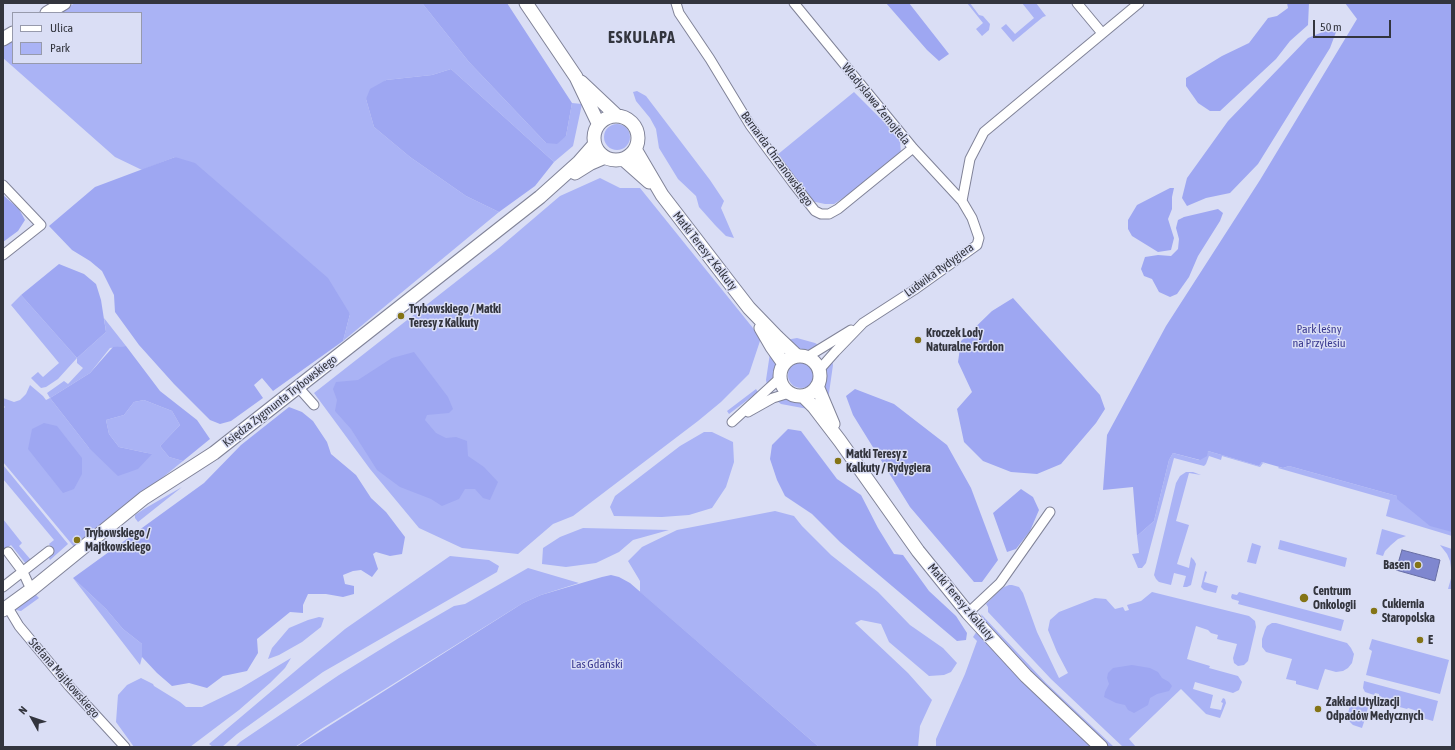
<!DOCTYPE html>
<html>
<head>
<meta charset="utf-8">
<style>
	body { margin:0 }
	#map { position:relative; width:1455px; height:750px; overflow:hidden; background:#dadef5; font-family:"Asap Condensed",sans-serif }
	canvas { display:block }
	.frame { position:absolute; inset:0; border:4px solid #33353e; pointer-events:none }
	.legend { position:absolute; left:12px; top:12px; width:130px; height:52px; box-sizing:border-box; background:#dadef5; border:1px solid #979aac; margin:0; padding:5px 7px; list-style:none; font-size:12px; color:#33353e }
	.legend li { display:flex; align-items:center; gap:8px; height:20px }
	.legend b { width:20px; border:1px solid #979aac }
	.north { position:absolute; left:12px; top:698px; width:40px; height:40px; -webkit-text-stroke:3px #dadef5; paint-order:stroke; rotate:310deg; font-size:11px; font-weight:700; line-height:16px; text-align:center; color:#33353e }
	.north::after { content:''; display:block; margin:auto; width:14px; height:18px; background:#33353e; clip-path:polygon(50% 0,100% 100%,50% 72%,0 100%) }
	.scale { position:absolute; left:1313px; top:20px; width:78px; height:18px; box-sizing:border-box; border:2px solid #33353e; border-top:0; padding-left:5px; font-size:12px; line-height:14px; white-space:nowrap; color:#33353e; -webkit-text-stroke:3px #dadef5; paint-order:stroke }
</style>
</head>
<body>
<div id="map">
<canvas width="1455" height="750"></canvas>
<div class="frame"></div>
<ul class="legend">
<li><b style="height:5px;background:#fff"></b>Ulica</li>
<li><b style="height:11px;background:#aab3f5"></b>Park</li>
</ul>
<div class="north">N</div>
<div class="scale">50 m</div>
</div>
<script>
const ctx = document.querySelector('canvas').getContext('2d');
ctx.lineJoin = 'round';
function fillPath(path, color) {
  ctx.fillStyle = color;
  ctx.fill(path, 'evenodd');
}
function toPath(rows) {
  const path = new Path2D();
  for (const r of rows) {
    if (r.length === 3) {
      path.moveTo(r[0] + r[2], r[1]);
      path.arc(r[0], r[1], r[2], 0, 2 * Math.PI);
      continue;
    }
    path.moveTo(r[0], r[1]);
    for (let i = 2; i < r.length; i += 2) path.lineTo(r[i], r[i + 1]);
  }
  return path;
}
function strokePath(path, color, width, dash) {
  ctx.strokeStyle = color;
  ctx.lineWidth = width;
  ctx.lineCap = dash ? 'butt' : 'round';
  ctx.setLineDash(dash || []);
  ctx.stroke(path);
}
function label(font, color, halo, rows, align = 'center') {
  ctx.font = font + ' "Asap Condensed",sans-serif';
  ctx.lineWidth = 3;
  ctx.setLineDash([]);
  ctx.textBaseline = 'middle';
  ctx.strokeStyle = halo;
  ctx.fillStyle = color;
  for (const [text, x, y, turn = 0] of rows) {
    ctx.save();
    ctx.translate(x, y);
    ctx.rotate((+turn || 0) * Math.PI / 180);
    ctx.textAlign = isNaN(turn) ? turn : align;
    if (halo) ctx.strokeText(text, 0, 0);
    ctx.fillText(text, 0, 0);
    ctx.restore();
  }
}
fillPath(toPath([
	[75,3,422,3,469,62,546,143,566,136,572,103,582,104,573,146,554,162,451,69,432,75,386,80,366,99,374,127,410,157,466,196,499,212,343,341,350,314,175,157,142,170,115,157,3,58,3,46,13,40,13,63,141,63,141,13,58,13],
	[967,3,970,3,979,15,983,16,990,24,989,30,982,36,976,29,983,23],
	[1022,3,1036,3,1046,16,1043,17,1013,42,1001,28,1006,24,1015,34,1034,18],
	[637,91,646,96,710,180,724,201,721,208,734,238,726,236,715,225,699,207,696,196,678,179,659,148,656,129,650,118,636,101,633,92],
	[854,92,892,130,900,141,901,153,860,187,834,204,825,204,811,201,777,155],
	[617,137,13],
	[600,178,620,188,640,188,761,338,749,374,721,402,698,421,573,516,553,524,518,554,462,548,419,528,370,469,314,393,499,248,560,196],
	[21,295,77,358,106,332,104,318,126,346,110,348,90,373,50,398,89,448,152,454,119,447,109,434,106,420,124,415,134,402,144,400,172,411,180,425,160,446,169,457,183,461,75,548,3,462,3,409,5,407,3,405,3,398,14,402,20,400,26,394,30,385,43,396,46,400,50,398,47,393,64,381,68,384,83,368,77,363,77,358,58,379,46,387,41,388,31,378,38,372,43,377,59,363,11,305],
	[797,338,815,343,820,346,812,350,798,349,786,340],
	[770,353,777,363,774,376,767,385,766,380],
	[832,360,833,365,829,393,828,396,823,387,826,370],
	[801,375,13],
	[756,389,758,392,729,414,727,411],
	[784,398,801,402,808,409,781,404,777,401],
	[704,432,712,432,733,442,734,462,726,487,712,508,689,515,662,517,614,516,610,507,615,496,680,446],
	[1208,451,1259,466,1262,462,1267,465,1263,463,1260,467,1222,456,1221,460,1209,456,1206,464,1204,466,1174,458,1146,563,1142,568,1138,568,1132,554,1139,553,1137,536,1154,521,1169,460,1173,453,1199,460],
	[3,465,68,544,50,560,46,551,51,547,49,544,54,540,3,479],
	[1289,466,1397,496,1452,505,1452,536,1386,516,1390,500,1278,468,1279,467,1283,468],
	[1186,472,1193,472,1201,475,1189,473,1176,521,1189,525,1177,564,1189,568,1191,557,1194,560,1196,564,1191,585,1187,587,1183,587,1186,576,1174,573,1171,585,1159,582,1156,579,1154,575,1176,483,1180,476],
	[182,487,138,522,135,518,135,515,144,509],
	[775,511,794,516,802,526,831,555,878,592,910,625,943,648,957,663,951,672,944,675,929,676,889,642,881,624,861,620,855,623,908,673,932,700,920,726,918,747,819,747,640,592,640,581,628,561,642,547,677,530],
	[3,519,22,543,19,546,31,560,26,564,11,545,3,551],
	[583,528,669,530,633,540,619,552,596,563,566,567,542,564,543,548,560,537],
	[1382,529,1406,536,1398,539,1391,545,1385,551,1383,556,1376,554],
	[1280,540,1347,558,1345,567,1278,549],
	[1252,543,1261,546,1256,564,1247,562],
	[1440,545,1452,549,1452,584,1451,589,1448,589,1452,575,1450,561,1447,554],
	[450,556,489,560,499,566,497,572,323,672,237,734,222,747,213,747,209,744,345,629],
	[528,568,579,583,541,595,523,603,321,729,295,747,235,747,240,742,339,675,399,638,454,606,465,604],
	[1205,571,1207,572,1204,582,1218,586,1216,593,1204,590,1201,587],
	[73,578,106,609,123,629,142,644,142,657,140,665],
	[1009,585,1012,585,1019,587,1023,593,1037,632,1059,678,1068,673,1057,652,1048,630,1050,620,1059,612,1095,598,1106,599,1115,609,1123,607,1125,611,1129,610,1127,605,1141,601,1152,592,1249,616,1255,621,1256,627,1248,661,1244,665,1238,666,1234,663,1233,658,1237,644,1217,639,1218,635,1211,633,1208,630,1196,626,1187,659,1210,666,1209,668,1238,676,1242,682,1239,690,1233,693,1195,682,1193,689,1213,695,1210,708,1221,710,1223,703,1221,702,1223,698,1225,699,1226,703,1220,718,1206,714,1181,689,1129,739,1136,747,1123,747,1051,679,988,612,988,607,986,604,1002,588],
	[1239,592,1344,620,1341,631,1238,604,1239,601,1232,599,1231,597,1232,594,1237,595],
	[35,594,39,598,21,611,16,610,14,612,15,609],
	[981,614,1046,683,1114,747,1109,747,1094,733,1031,673,983,620],
	[319,617,324,618,321,627,302,642,279,655,268,659,272,648,289,628,308,620],
	[1272,623,1276,623,1347,643,1351,648,1354,654,1352,663,1348,668,1343,671,1336,672,1325,669,1318,690,1296,684,1296,681,1286,679,1292,659,1266,652,1262,647,1262,639,1265,630,1267,626],
	[977,631,1092,747,936,747,936,739,965,674,977,641,973,637],
	[1372,639,1449,660,1440,694,1366,675,1372,651,1369,649],
	[291,658,285,668,270,683,239,710,190,747,134,747,116,722,118,695,127,685,141,678,153,684,154,686,180,702,186,707,202,707,241,688],
	[1364,681,1438,701,1433,721,1415,716,1417,711,1408,708,1407,709,1381,702,1382,697,1379,696,1379,694,1375,693,1374,695,1365,692,1363,688],
	[1354,700,1360,700,1369,704,1366,715,1358,713,1357,716,1365,719,1362,728,1353,725,1348,720,1347,716,1351,703]
]), '#aab3f5');
fillPath(toPath([
	[422,3,507,3,572,103,566,136,557,144,546,143,469,62],
	[886,3,909,3,949,54,939,61,927,50],
	[1287,3,1309,3,1308,25,1290,41,1276,59,1220,111,1210,111,1198,103,1186,86,1186,78,1222,56,1249,43,1268,18,1277,16,1288,8],
	[1345,3,1452,3,1452,532,1430,526,1397,499,1397,496,1289,466,1283,468,1262,462,1259,466,1208,451,1207,456,1200,460,1173,453,1169,460,1154,521,1137,536,1133,487,1103,490,1107,435,1166,326,1260,180,1357,19],
	[1325,31,1336,32,1330,48,1258,164,1230,193,1206,198,1187,206,1182,198,1187,178,1228,121,1308,38],
	[451,69,554,162,535,186,499,212,466,196,410,157,374,127,366,99,370,89,386,80,432,75],
	[175,157,195,163,328,278,350,314,343,341,273,391,262,378,254,385,263,398,231,421,220,424,210,420,174,384,139,345,115,312,114,295,102,271,90,261,72,250,49,226,95,187],
	[1170,188,1174,188,1172,197,1172,209,1168,219,1174,238,1171,250,1158,252,1132,236,1128,229,1128,220,1137,205],
	[3,195,19,209,25,220,18,231,3,242],
	[1218,209,1223,213,1220,221,1198,256,1189,277,1177,294,1170,297,1159,292,1152,279,1144,276,1141,269,1145,257,1158,255,1171,256,1178,249,1179,239,1176,228,1178,220,1184,217],
	[59,264,84,274,96,284,101,300,106,332,77,358,21,295],
	[1013,298,1100,395,1105,409,1096,423,1061,464,1037,474,1011,472,983,461,964,442,957,409,972,392,958,362,961,341,992,311],
	[126,346,160,391,197,420,210,439,183,461,169,457,160,446,180,425,172,411,144,400,134,402,124,415,106,420,109,434,119,447,152,454,138,469,118,476,89,448,50,398,90,373,113,347],
	[414,352,448,397,453,409,449,413,427,415,425,420,436,433,446,438,456,437,467,441,468,456,484,467,498,482,490,500,483,498,475,489,465,489,459,499,442,506,431,499,400,487,377,470,351,429,335,411,337,400,333,389,336,382,358,380,392,358],
	[855,389,894,404,947,445,971,488,998,560,982,582,974,582,910,507,853,415,846,396],
	[289,407,302,412,313,421,327,442,331,454,356,475,371,498,386,512,405,537,402,554,390,556,376,552,373,554,378,569,372,577,361,570,353,571,343,575,345,584,354,586,354,594,343,597,326,594,308,594,303,605,303,613,290,612,257,639,258,653,247,671,223,676,207,688,189,683,172,686,157,673,142,657,142,644,123,629,106,609,73,578,204,483,241,445],
	[44,423,57,426,82,458,82,474,74,489,63,493,28,449,32,429],
	[788,429,801,431,837,479,861,495,878,528,894,554,903,555,929,591,956,616,967,633,966,640,957,641,840,542,812,514,785,496,777,480,770,459,772,445],
	[1021,489,1033,497,1039,510,1030,531,1016,549,1007,552,993,513],
	[611,575,619,577,630,583,819,747,296,747,523,603,541,595,602,577],
	[1132,665,1150,668,1158,672,1162,678,1169,682,1172,686,1169,691,1157,694,1150,698,1148,705,1134,713,1128,710,1125,705,1116,703,1104,697,1105,692,1109,684,1107,678,1108,673,1113,668]
]), '#9ea7f2');
const water = toPath([
	[1402,550,1440,560,1435,581,1396,570,1402,550]
]);
fillPath(water, '#7f87cf');
strokePath(water, '#686ea4', 1);
const street = toPath([
	[676,3,679,13,710,59,750,125,793,183,815,211,821,214,829,214,838,209,913,148],
	[794,3,913,148,962,201,972,218,979,238,977,245,914,290,863,323,835,352,819,370],
	[1077,3,1102,33],
	[3,185,41,225,3,255],
	[962,201,970,159,984,132,1139,3],
	[807,357,851,330],
	[298,387,314,405],
	[748,412,773,398,789,393],
	[732,422,780,378],
	[8,552,23,572,28,583,32,589],
	[3,587,49,551],
	[7,606,19,626,69,686,125,747],
	[968,613,1000,583,1050,512]
]);
const secondary = toPath([
	[526,3,576,77,598,123],
	[47,13,64,3],
	[3,39,13,33],
	[581,82,616,115],
	[616,138,22],
	[635,149,662,195,725,277,749,308,777,337,797,356],
	[623,159,649,182],
	[575,173,591,163,605,157],
	[761,328,772,347,784,364],
	[800,376,20],
	[817,386,833,424],
	[803,396,814,407,840,441,918,551,968,613,1026,676,1101,747],
	[3,610,32,589,144,498,214,453,540,197,579,162,594,145]
]);
strokePath(street, '#808398', 11);
strokePath(secondary, '#808398', 15);
strokePath(street, '#fff', 9);
strokePath(secondary, '#fff', 13);
for (const [x, y, r, color] of [
	[401,316,4,"#847416"],
	[918,340,4,"#847416"],
	[838,461,4,"#847416"],
	[77,540,4,"#847416"],
	[1418,565,4,"#847416"],
	[1304,598,5,"#847416"],
	[1374,611,4,"#847416"],
	[1420,640,4,"#847416"],
	[1318,709,4,"#847416"]
]) {
  const dot = new Path2D();
  dot.arc(x, y, r, 0, 2 * Math.PI);
  ctx.fillStyle = color;
  ctx.fill(dot);
  strokePath(dot, '#dadef5', 1.5);
}
label('12px', '#33353e', '#dadef5', [
	["Władysława Żemojtela",876,104,51],
	["Bernarda Chrzanowskiego",777,159,54],
	["Matki Teresy z Kalkuty",705,251,52],
	["Ludwika Rydygiera",939,270,-36],
	["Księdza Zygmunta Trybowskiego",280,401,-38],
	["Matki Teresy z Kalkuty",961,602,50],
	["Stefana Majtkowskiego",64,678,49]
]);
label('bold 12px', '#33353e', '#dadef5', [
	["Trybowskiego / Matki",409,309],
	["Teresy z Kalkuty",409,323],
	["Kroczek Lody",926,333],
	["Naturalne Fordon",926,347],
	["Matki Teresy z",846,454],
	["Kalkuty / Rydygiera",846,468],
	["Trybowskiego /",85,533],
	["Majtkowskiego",85,547],
	["Basen",1410,565,"right"],
	["Centrum",1313,591],
	["Onkologii",1313,605],
	["Cukiernia",1382,604],
	["Staropolska",1382,618],
	["E",1428,640],
	["Zakład Utylizacji",1326,702],
	["Odpadów Medycznych",1326,716]
], 'left');
label('12px', '#3b3b91', '#dadef5', [
	["Park leśny",1319,329],
	["na Przylesiu",1319,343],
	["Las Gdański",597,664]
]);
ctx.letterSpacing = '1px';
label('bold 16px', '#33353e', '#dadef5', [
	["ESKULAPA",642,38]
]);
ctx.letterSpacing = '0px';
</script>
</body>
</html>
